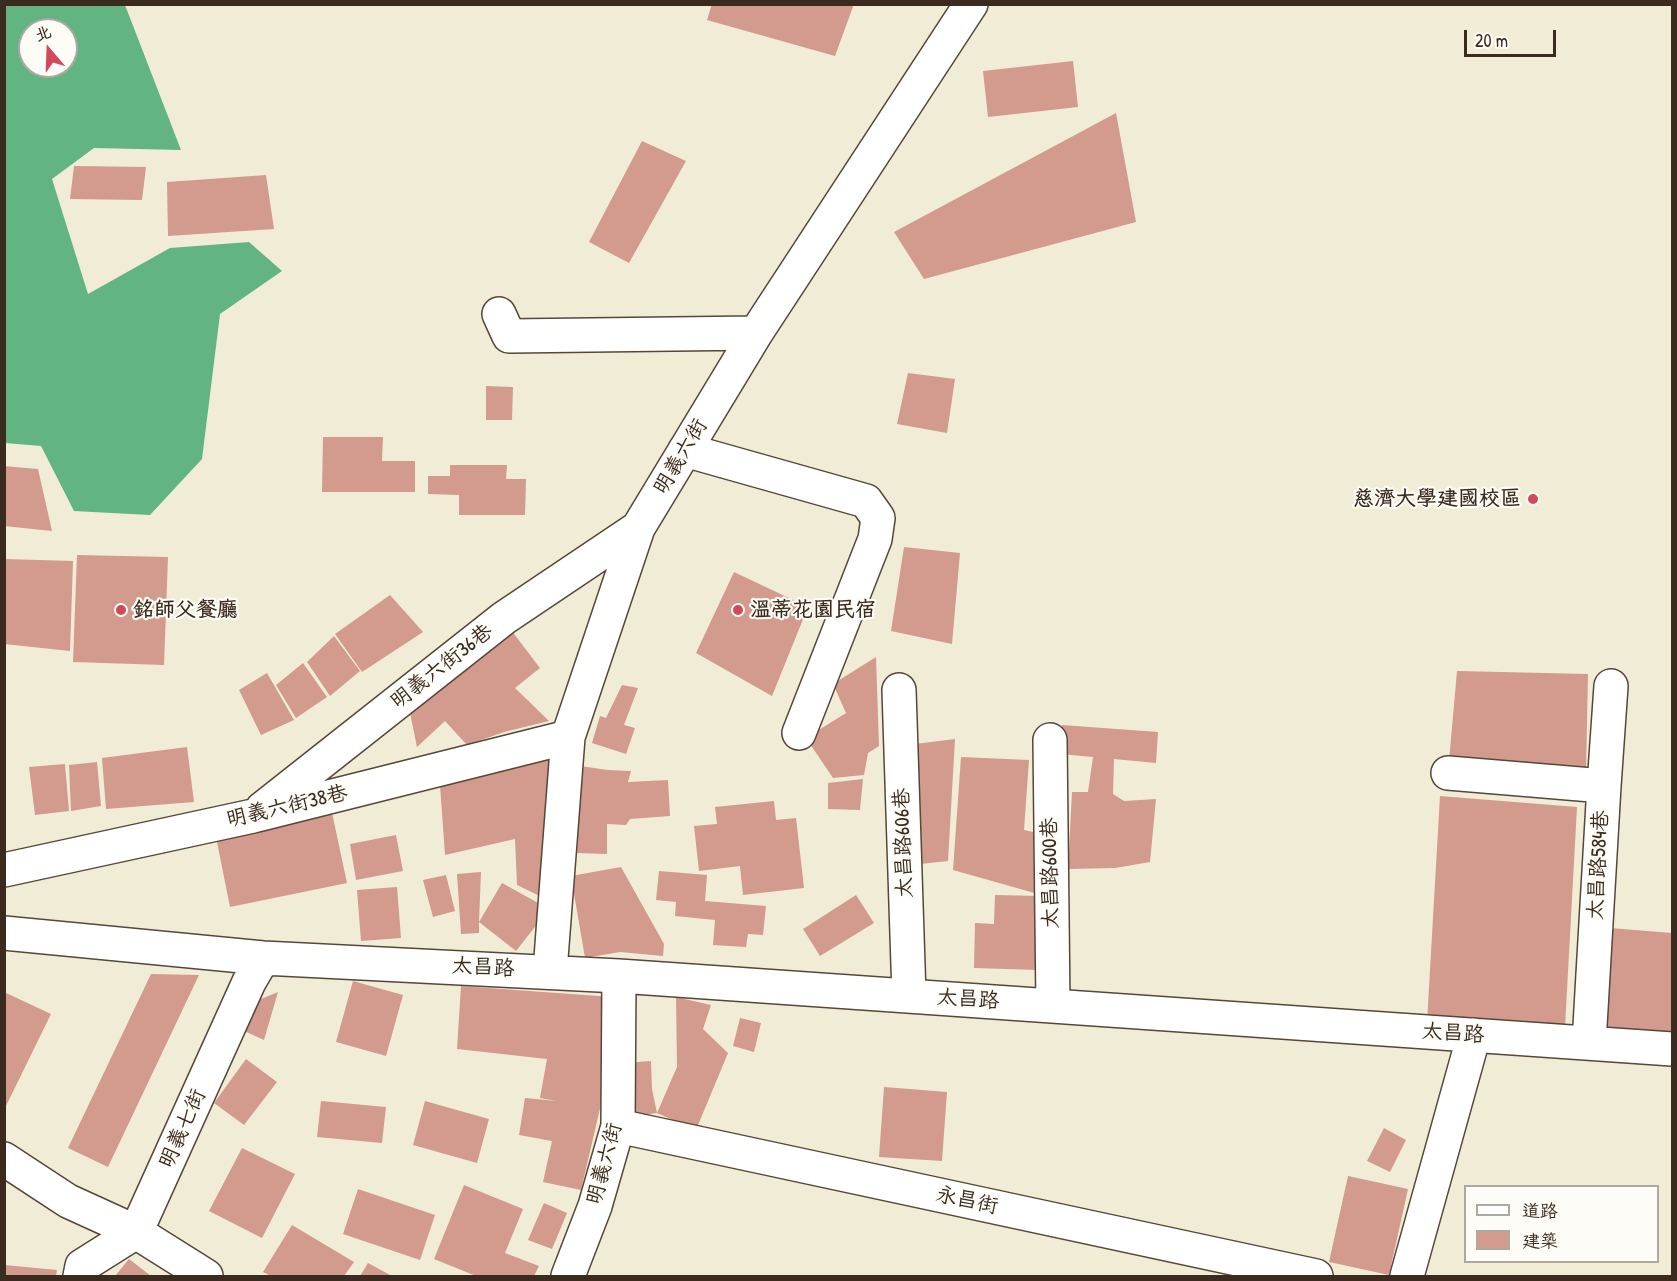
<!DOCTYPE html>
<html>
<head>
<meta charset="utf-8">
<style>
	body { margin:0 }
	#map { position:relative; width:1677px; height:1281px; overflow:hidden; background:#f1ecd5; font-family:"Patrick Hand","LXGW WenKai TC",sans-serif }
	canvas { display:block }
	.frame { position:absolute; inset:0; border:6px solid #3b2a1e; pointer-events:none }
	.legend { position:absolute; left:1464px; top:1185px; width:195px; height:78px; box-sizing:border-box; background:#fdfcf7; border:2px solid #afa8a0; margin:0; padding:8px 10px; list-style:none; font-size:18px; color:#3b2a1e }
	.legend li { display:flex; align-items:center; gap:12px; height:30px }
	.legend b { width:30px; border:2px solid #afa8a0 }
	.north { position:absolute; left:18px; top:18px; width:60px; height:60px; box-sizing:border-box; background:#fdfcf7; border:2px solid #afa8a0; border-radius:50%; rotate:341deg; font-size:16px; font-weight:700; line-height:24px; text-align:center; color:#3b2a1e }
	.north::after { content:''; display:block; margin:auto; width:21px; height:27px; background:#d1495b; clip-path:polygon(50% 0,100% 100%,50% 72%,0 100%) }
	.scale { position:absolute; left:1464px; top:30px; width:92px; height:27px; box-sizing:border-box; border:3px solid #3b2a1e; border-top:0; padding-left:8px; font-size:18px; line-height:21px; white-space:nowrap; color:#3b2a1e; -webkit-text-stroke:4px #fdfcf7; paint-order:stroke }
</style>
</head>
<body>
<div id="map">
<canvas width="1677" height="1281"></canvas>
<div class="frame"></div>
<ul class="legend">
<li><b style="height:8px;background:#fff"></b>道路</li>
<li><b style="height:16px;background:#d29b8e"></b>建築</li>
</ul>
<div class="north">北</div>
<div class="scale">20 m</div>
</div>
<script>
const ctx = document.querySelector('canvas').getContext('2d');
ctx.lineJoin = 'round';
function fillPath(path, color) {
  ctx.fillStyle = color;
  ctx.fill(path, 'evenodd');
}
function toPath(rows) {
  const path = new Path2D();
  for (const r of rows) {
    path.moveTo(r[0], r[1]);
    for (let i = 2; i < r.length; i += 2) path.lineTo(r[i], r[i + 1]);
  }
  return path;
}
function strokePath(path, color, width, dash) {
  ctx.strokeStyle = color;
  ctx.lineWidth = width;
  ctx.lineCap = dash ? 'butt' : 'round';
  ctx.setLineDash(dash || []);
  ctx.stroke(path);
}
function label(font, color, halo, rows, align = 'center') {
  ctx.font = font + ' "Patrick Hand","LXGW WenKai TC",sans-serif';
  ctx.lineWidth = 4.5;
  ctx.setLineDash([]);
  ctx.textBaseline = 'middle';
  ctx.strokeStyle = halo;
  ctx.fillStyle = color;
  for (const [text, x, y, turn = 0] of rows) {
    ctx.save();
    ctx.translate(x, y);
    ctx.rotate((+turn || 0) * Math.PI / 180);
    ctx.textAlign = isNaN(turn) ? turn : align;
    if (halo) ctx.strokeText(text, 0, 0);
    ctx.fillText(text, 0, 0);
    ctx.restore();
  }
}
fillPath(toPath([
	[4,5,125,5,181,150,94,148,52,179,88,294,170,248,249,242,282,271,220,314,202,459,150,515,74,511,41,446,5,443],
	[30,30,66,30,66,66,30,66]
]), '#62b582');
fillPath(toPath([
	[712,4,854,4,835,56,707,20],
	[1073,61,1078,107,988,117,983,71],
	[1116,113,1136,222,924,279,894,232],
	[642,141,686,161,629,263,589,242],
	[74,166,146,167,142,200,70,199],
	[266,175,274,229,168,236,167,182],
	[908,373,955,379,947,433,897,424],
	[486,386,513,387,512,420,486,420],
	[323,437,383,437,382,461,415,461,415,492,322,492],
	[450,465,507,465,506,479,526,479,525,515,459,515,459,495,428,494,428,476,450,476],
	[4,466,38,469,52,531,4,526],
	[904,547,960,553,952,644,891,631],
	[77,555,168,557,164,665,73,662],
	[4,559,73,561,70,651,4,644],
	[734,572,808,607,772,696,696,653],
	[390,595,423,632,362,672,335,634],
	[508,626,540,668,515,688,549,721,504,732,467,745,445,721,417,747,409,708],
	[334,636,360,671,330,696,307,662],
	[876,657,879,746,868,753,864,775,833,778,806,738,846,713,833,684],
	[303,663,327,697,296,718,276,685],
	[1457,671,1588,674,1586,771,1449,761],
	[267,673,294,720,261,735,239,690],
	[622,685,638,688,624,725,635,728,626,754,592,743,600,716,606,718],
	[1062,725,1158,732,1156,763,1114,759,1113,794,1124,801,1156,799,1150,862,1115,868,1068,869,1072,792,1088,792,1093,757,1060,754],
	[955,739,948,861,911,865,907,745],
	[187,747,194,802,106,809,102,758],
	[559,753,548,900,517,885,515,839,445,855,440,785],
	[961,757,1029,760,1024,830,1047,835,1038,894,953,870],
	[97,762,101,806,71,811,69,765],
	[65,764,69,811,35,815,29,767],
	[580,766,608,770,631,771,628,782,668,780,670,816,630,819,626,825,607,824,607,854,577,853],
	[863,779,860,810,828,809,828,783],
	[1440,796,1577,807,1565,1027,1427,1022],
	[774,801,776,820,796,818,804,888,743,895,740,866,699,871,694,826,717,824,715,807],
	[331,808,347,883,230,907,215,832],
	[396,835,403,871,356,880,350,844],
	[621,867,664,944,663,956,620,952,585,958,571,876],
	[659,871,707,875,705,901,766,906,763,935,748,934,746,947,713,945,715,920,675,916,676,902,656,900],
	[481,872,479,922,502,883,549,909,516,951,479,922,479,933,461,934,457,874],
	[446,875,455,911,433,917,423,880],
	[397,887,401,938,361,941,357,890],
	[856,895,874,923,820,956,803,929],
	[995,895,1041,896,1039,970,974,968,975,923,994,924],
	[1610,928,1672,933,1672,1042,1601,1038],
	[151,974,199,975,108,1167,68,1148],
	[353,981,403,995,386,1056,336,1042],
	[461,986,612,997,609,1070,581,1190,543,1182,552,1141,519,1135,525,1098,557,1101,540,1098,547,1059,457,1049],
	[4,992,51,1014,4,1110],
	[278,992,264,1040,242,1030,256,1001],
	[676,997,711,1005,703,1029,728,1053,696,1130,657,1113,628,1117,624,1063,651,1061,652,1089,657,1113,677,1067],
	[740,1018,761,1023,754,1052,733,1046],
	[246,1059,277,1082,244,1125,214,1103],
	[884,1087,947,1092,942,1161,879,1157],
	[321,1101,386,1107,382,1143,317,1137],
	[425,1101,489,1119,477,1163,413,1145],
	[1384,1128,1406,1140,1390,1172,1367,1161],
	[242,1148,295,1174,262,1238,209,1211],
	[1348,1176,1408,1189,1389,1275,1329,1262],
	[464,1185,523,1209,505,1253,539,1266,534,1276,476,1276,434,1259],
	[358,1189,435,1215,420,1260,343,1234],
	[544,1203,567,1213,552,1249,528,1240],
	[292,1225,354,1262,344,1276,271,1276,263,1272],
	[129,1259,151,1276,115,1276],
	[368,1263,392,1276,360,1276],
	[5,1265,57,1270,56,1276,4,1276]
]), '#d29b8e');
const minor = toPath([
	[499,314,509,336,756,333],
	[685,450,866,501,878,518,875,539,799,733],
	[899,690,909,996],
	[1050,740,1053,1006],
	[1448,773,1604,786],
	[262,809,504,618,638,528],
	[4,870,253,816,568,737],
	[4,933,263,958,619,976,1672,1049],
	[550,971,568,737,638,528,756,333,971,4],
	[1589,1043,1604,786,1611,686],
	[618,1126,1316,1276],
	[4,1159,68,1201,136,1232,206,1276],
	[80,1276,82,1266,136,1232,249,982,263,958],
	[568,1276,595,1206,618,1126,619,976],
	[1407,1276,1474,1035]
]);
strokePath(minor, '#564739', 36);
strokePath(minor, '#fff', 33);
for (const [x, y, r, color] of [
	[1533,499,6,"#d1495b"],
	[121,610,6,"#d1495b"],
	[738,610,6,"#d1495b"]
]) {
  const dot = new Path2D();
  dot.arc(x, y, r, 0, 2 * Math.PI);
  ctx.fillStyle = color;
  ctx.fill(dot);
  strokePath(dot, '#fdfcf7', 2);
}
label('21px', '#3b2a1e', '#fdfcf7', [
	["明義六街",681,457,-59],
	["明義六街36巷",442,667,-38],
	["明義六街38巷",287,807,-13],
	["太昌路606巷",904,843,-92],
	["太昌路584巷",1599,865,-87],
	["太昌路600巷",1051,873,-91],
	["太昌路",483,968,3],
	["太昌路",968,1000,4],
	["太昌路",1453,1034,4],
	["明義七街",183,1129,-66],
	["明義六街",605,1164,-75],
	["永昌街",967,1201,12]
]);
label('bold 21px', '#3b2a1e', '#fdfcf7', [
	["慈濟大學建國校區",1521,499,"right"],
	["銘師父餐廳",133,610],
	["溫蒂花園民宿",750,610]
], 'left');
</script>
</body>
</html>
